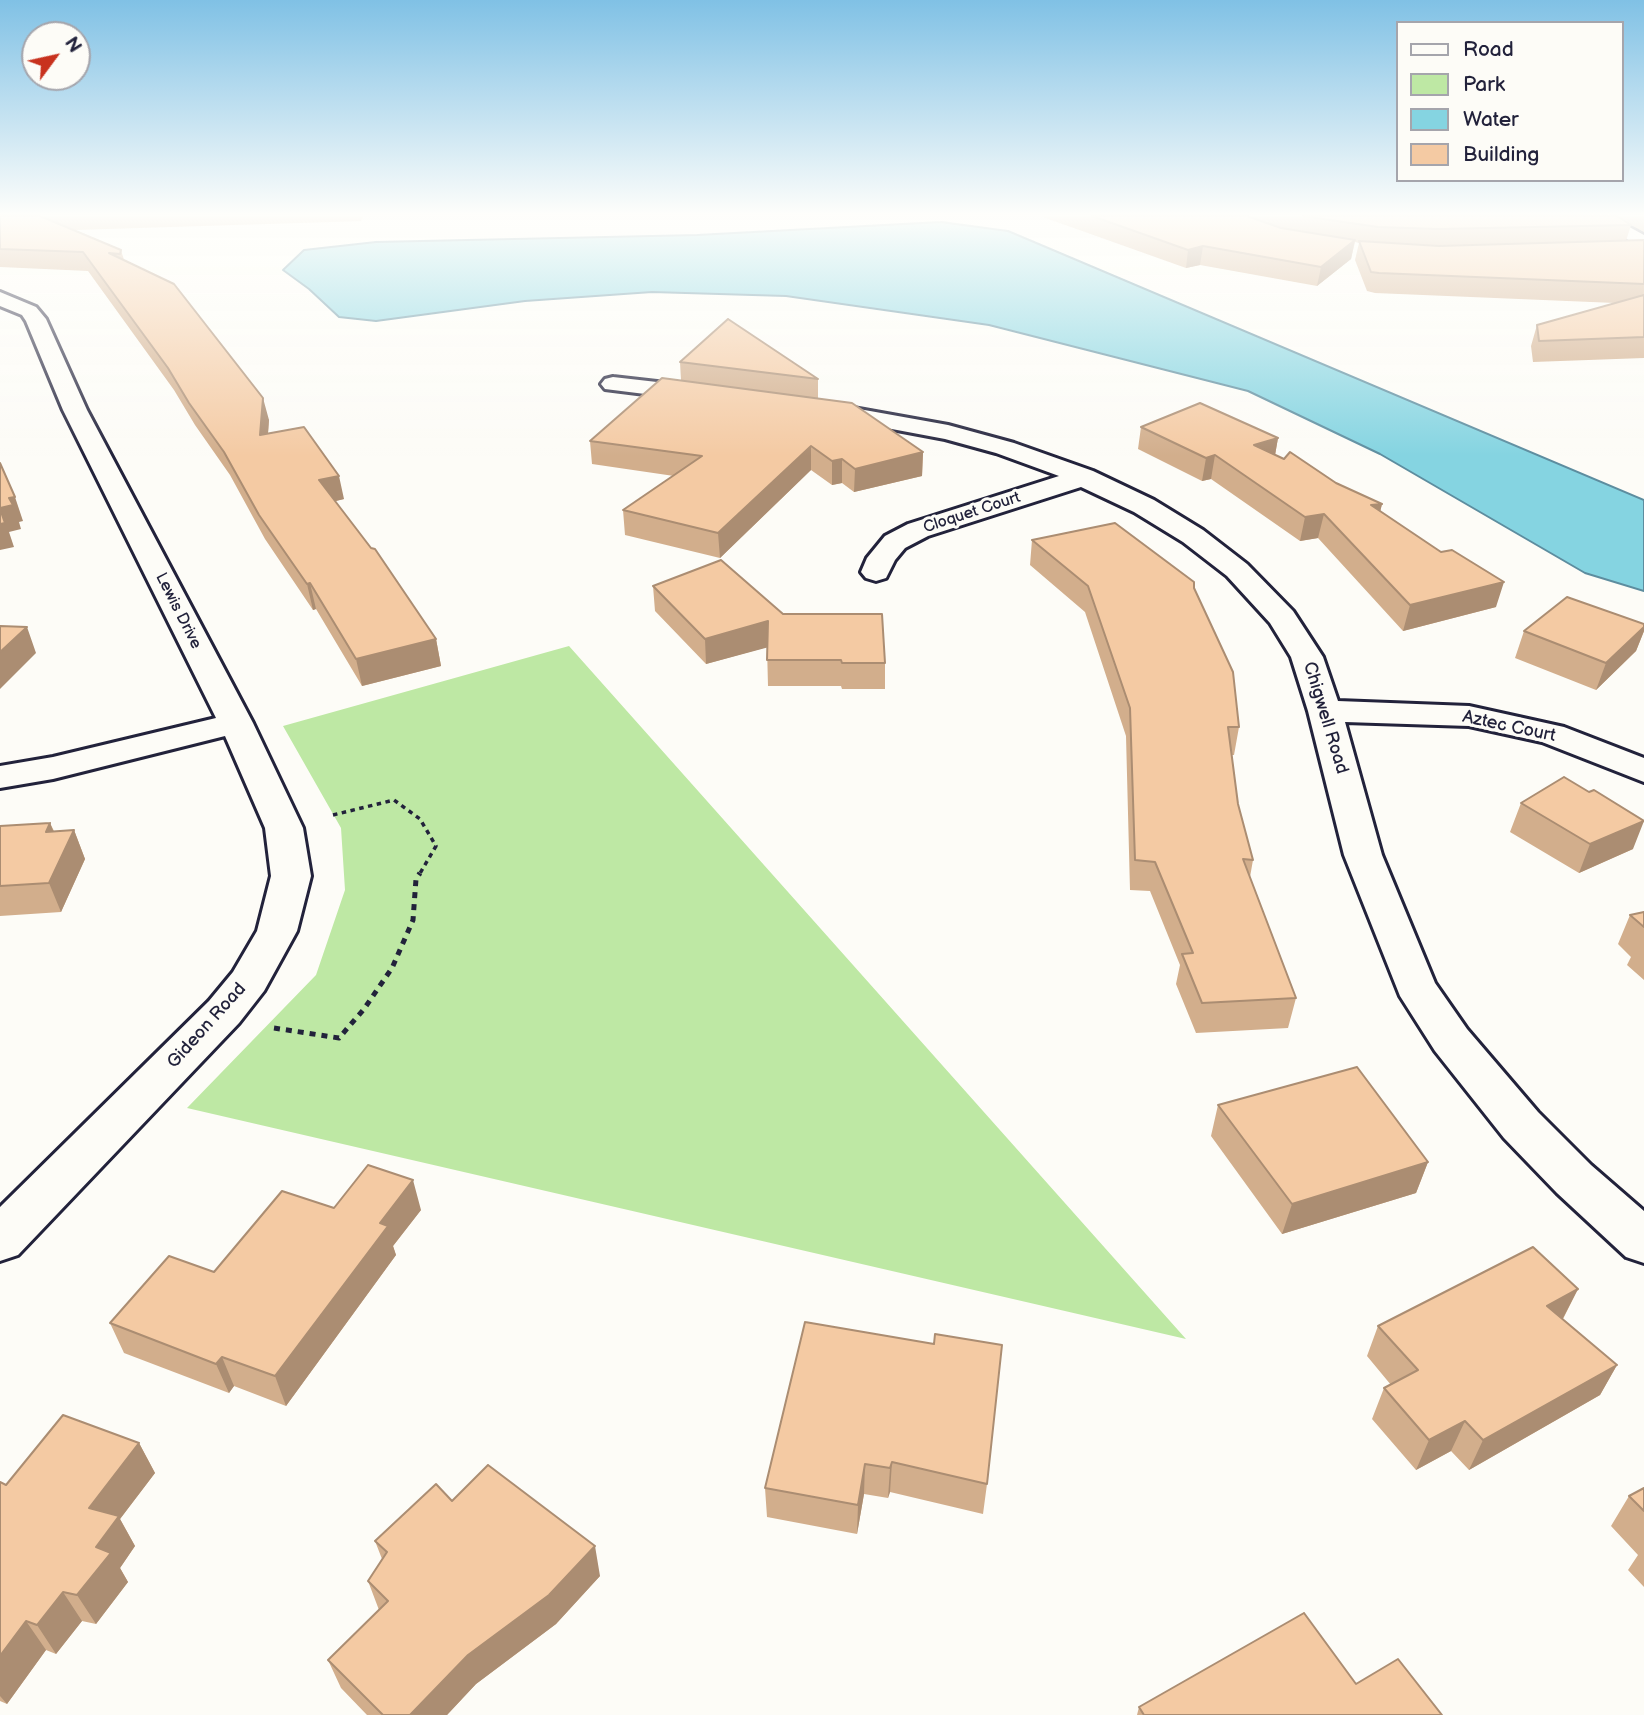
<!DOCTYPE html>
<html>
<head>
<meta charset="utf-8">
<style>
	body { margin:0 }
	#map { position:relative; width:1644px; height:1715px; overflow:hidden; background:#fdfcf7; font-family:"Balsamiq Sans",sans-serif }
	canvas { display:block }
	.legend { position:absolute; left:1396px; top:21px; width:228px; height:161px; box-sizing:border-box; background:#fdfcf7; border:2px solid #a5a5ac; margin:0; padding:9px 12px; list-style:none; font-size:21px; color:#22223b }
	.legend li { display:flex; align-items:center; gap:14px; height:35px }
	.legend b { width:35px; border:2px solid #a5a5ac }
	.north { position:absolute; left:21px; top:21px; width:70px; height:70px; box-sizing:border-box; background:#fdfcf7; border:2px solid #a5a5ac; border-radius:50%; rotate:57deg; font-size:19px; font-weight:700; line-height:28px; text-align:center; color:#22223b }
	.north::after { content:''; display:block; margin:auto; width:24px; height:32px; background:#c8321e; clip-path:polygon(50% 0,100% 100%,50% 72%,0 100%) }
</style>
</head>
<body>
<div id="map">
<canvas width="1644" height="1715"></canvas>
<ul class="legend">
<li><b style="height:9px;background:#fdfcf7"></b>Road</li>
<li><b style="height:19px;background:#bee8a4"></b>Park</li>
<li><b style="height:19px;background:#85d4e1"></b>Water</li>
<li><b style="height:19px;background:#f4caa3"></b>Building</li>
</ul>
<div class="north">N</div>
</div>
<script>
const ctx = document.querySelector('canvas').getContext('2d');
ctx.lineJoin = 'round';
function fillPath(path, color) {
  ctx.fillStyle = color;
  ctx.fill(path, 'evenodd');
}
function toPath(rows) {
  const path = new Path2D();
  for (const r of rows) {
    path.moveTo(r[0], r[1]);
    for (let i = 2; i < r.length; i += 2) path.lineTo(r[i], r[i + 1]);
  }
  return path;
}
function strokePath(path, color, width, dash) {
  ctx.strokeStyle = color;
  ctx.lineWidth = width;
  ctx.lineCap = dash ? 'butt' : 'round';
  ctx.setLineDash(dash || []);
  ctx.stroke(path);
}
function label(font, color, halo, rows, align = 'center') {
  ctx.font = font + ' "Balsamiq Sans",sans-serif';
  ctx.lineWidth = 6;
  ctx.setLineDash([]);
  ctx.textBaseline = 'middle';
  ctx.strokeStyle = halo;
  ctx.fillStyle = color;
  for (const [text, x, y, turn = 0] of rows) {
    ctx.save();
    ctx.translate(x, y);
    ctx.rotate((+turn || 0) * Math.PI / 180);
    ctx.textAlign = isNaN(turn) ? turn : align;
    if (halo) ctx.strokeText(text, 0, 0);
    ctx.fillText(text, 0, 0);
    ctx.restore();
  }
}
fillPath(toPath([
	[569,646,1186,1339,187,1108,316,975,345,890,341,828,283,726]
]), '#bee8a4');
const water = toPath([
	[941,222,1008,231,1644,500,1644,591,1585,573,1380,454,1248,391,989,325,786,296,652,292,525,301,376,321,339,317,309,289,283,270,304,250,376,242,697,235,941,222]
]);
fillPath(water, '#85d4e1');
strokePath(water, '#5d8d9f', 2);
const minor = toPath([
	[1587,216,1609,216,1644,235,1644,249,1587,216],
	[0,292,36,307,46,319,87,410,253,723,303,828,311,876,297,931,264,991,239,1023,18,1255,0,1261,0,1207,209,1001,233,972,257,931,271,876,265,828,225,736,53,779,0,788,0,766,53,757,216,718,63,410,26,321,22,315,0,306,0,292],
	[613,377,701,387,709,389,713,394,709,399,701,401,605,389,601,384,605,379,613,377],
	[820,402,948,425,1014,443,1093,471,1154,500,1203,530,1247,564,1293,611,1323,657,1338,701,1469,706,1564,727,1644,758,1644,782,1542,742,1469,726,1345,722,1382,855,1435,983,1467,1029,1538,1112,1591,1165,1644,1211,1644,1263,1626,1257,1557,1193,1504,1138,1435,1051,1400,996,1344,855,1308,711,1291,657,1270,623,1227,576,1183,542,1134,512,1081,487,928,536,905,548,895,560,886,578,876,581,866,578,861,572,867,558,885,536,908,524,1059,476,996,453,945,439,812,414,808,409,812,404,820,402]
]);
strokePath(minor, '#22223b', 6);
strokePath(toPath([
	[333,815,394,800,420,819,436,846,419,875]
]), '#22223b', 3.5, [4.5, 4.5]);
strokePath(toPath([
	[274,1028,339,1038,364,1009,392,968,413,920,416,879,420,873]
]), '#22223b', 5, [6, 6]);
fillPath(minor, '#fdfcf7');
fillPath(toPath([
	[0,216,364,216,361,221,75,230,121,250,124,260,269,420,268,434,344,499,335,501,436,639,441,666,362,686,316,609,313,610,265,539,230,475,195,425,174,390,88,271,0,267],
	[1040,216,1644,216,1644,232,1631,225,1626,241,1644,240,1644,358,1533,362,1531,346,1537,325,1615,303,1375,293,1367,291,1355,260,1359,243,1355,242,1351,259,1317,286,1200,265,1186,268],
	[680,362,818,379,818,398,923,452,922,476,854,492,842,483,832,485,811,470,720,558,625,535,623,510,674,476,592,464,590,441,681,380],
	[1141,427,1278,438,1275,455,1382,504,1380,512,1496,607,1403,631,1318,538,1300,541,1211,479,1202,481,1138,449],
	[1032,540,1194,588,1239,727,1234,755,1232,755,1238,804,1253,860,1250,877,1296,998,1288,1028,1196,1033,1176,984,1180,965,1150,891,1130,890,1126,736,1085,612,1030,565],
	[653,586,783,614,885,663,885,689,842,689,841,686,768,686,767,647,706,664,655,611],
	[1644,624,1644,631,1636,651,1596,690,1515,658,1524,631],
	[1521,803,1633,849,1579,873,1510,832],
	[50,823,54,831,74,830,85,859,61,912,0,916,0,826],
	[1644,912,1644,980,1627,965,1631,957,1618,944,1630,915],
	[1218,1105,1428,1162,1416,1193,1282,1234,1211,1136],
	[334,1208,421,1210,393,1246,396,1255,286,1406,234,1386,229,1393,124,1353,110,1323,214,1272],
	[1578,1289,1563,1319,1617,1365,1600,1395,1469,1470,1451,1451,1416,1470,1372,1419,1384,1388,1391,1385,1367,1356,1378,1326],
	[805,1322,987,1484,983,1514,890,1492,888,1498,864,1494,857,1534,767,1517,765,1488],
	[139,1443,155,1473,120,1519,135,1546,120,1568,128,1582,96,1624,82,1621,56,1654,46,1650,7,1704,0,1701,0,1482,6,1485],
	[1644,1488,1644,1587,1628,1570,1638,1555,1611,1526,1629,1496],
	[452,1501,600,1576,556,1624,476,1684,447,1715,367,1715,341,1688,328,1660,379,1610,368,1581,382,1559,375,1541],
	[1356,1684,1442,1715,1137,1715,1139,1707]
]), '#d2ae8c');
fillPath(toPath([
	[1355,240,1351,259,1317,286,1321,267],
	[1203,246,1200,265,1186,268,1188,250],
	[263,398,269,420,266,458,260,435],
	[1278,438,1274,461,1254,445],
	[811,446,811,470,720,558,718,533],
	[923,452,922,476,854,492,855,469],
	[1215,455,1211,479,1202,481,1206,458],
	[842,459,842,483,832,485,832,461],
	[339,476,344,499,324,504,319,480],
	[15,497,23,521,19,522,21,529,9,532,14,547,0,550,0,508,9,498],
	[1382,504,1376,528,1371,505],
	[1324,514,1318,538,1300,541,1305,517],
	[1504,582,1496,607,1403,631,1410,605],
	[310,583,316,609,313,610,307,584],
	[768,621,769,647,706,664,705,639],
	[27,627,36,653,0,689,0,652],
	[1644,627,1644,631,1636,651,1596,690,1606,663],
	[436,639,441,666,362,686,356,659],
	[1644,821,1633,849,1579,873,1590,844],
	[50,823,62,852,46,832],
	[74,830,85,859,61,912,49,883],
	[1428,1162,1416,1193,1282,1234,1292,1204],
	[413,1180,421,1210,393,1246,396,1255,286,1406,275,1376,380,1223],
	[1578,1289,1562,1320,1547,1306],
	[222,1357,234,1386,229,1393,216,1364],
	[1617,1365,1600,1395,1469,1470,1483,1440],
	[1465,1421,1451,1451,1416,1470,1429,1440],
	[139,1443,155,1473,120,1519,135,1546,120,1568,128,1582,96,1624,77,1595,96,1547,89,1508],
	[892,1462,890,1492,888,1498,890,1468],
	[865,1464,864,1494,857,1534,858,1505],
	[595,1546,600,1576,556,1624,476,1684,447,1715,410,1715,468,1655],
	[63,1592,82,1621,56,1654,37,1625],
	[26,1621,46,1650,7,1704,0,1696,0,1656]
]), '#ab8d72');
const building = toPath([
	[0,216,40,216,121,250,120,254,109,253,174,284,263,398,260,435,304,427,339,476,319,480,371,548,375,549,436,639,356,659,310,583,307,584,259,515,224,452,189,403,168,368,83,252,0,249,0,216],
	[1092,216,1247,216,1281,228,1355,240,1321,267,1203,246,1188,250,1092,216],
	[1303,216,1617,216,1631,225,1438,229,1378,227,1303,216],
	[1644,240,1644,284,1379,273,1371,272,1359,241,1439,246,1644,240],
	[1644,295,1644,337,1539,341,1537,325,1644,295],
	[728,319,818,379,680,362,728,319],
	[662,378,852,403,923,452,855,469,842,459,832,461,811,446,718,533,623,510,702,456,590,441,662,378],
	[1200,403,1278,438,1254,445,1284,459,1290,452,1336,483,1382,504,1371,505,1441,552,1452,550,1504,582,1410,605,1324,514,1305,517,1215,455,1206,458,1141,427,1200,403],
	[0,463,15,497,9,498,13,505,0,508,0,463],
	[0,509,5,523,0,524,0,509],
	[1115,523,1194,582,1194,588,1233,672,1239,727,1228,727,1238,804,1253,860,1243,859,1296,998,1202,1003,1182,954,1193,953,1155,862,1135,860,1130,708,1088,586,1032,540,1115,523],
	[721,560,783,614,882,614,885,663,842,663,841,660,767,660,768,621,705,639,653,586,721,560],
	[1567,597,1644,624,1644,627,1606,663,1524,631,1567,597],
	[0,626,27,627,0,652,0,626],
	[1564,777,1589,792,1594,790,1644,821,1590,844,1521,803,1564,777],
	[50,823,46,832,74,830,49,883,0,886,0,826,50,823],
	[1644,912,1644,927,1630,915,1644,912],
	[1357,1067,1428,1162,1292,1204,1218,1105,1357,1067],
	[368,1165,413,1180,380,1223,388,1226,275,1376,222,1357,216,1364,110,1323,169,1256,214,1272,282,1191,334,1208,368,1165],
	[1533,1247,1578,1289,1547,1306,1617,1365,1483,1440,1465,1421,1429,1440,1384,1388,1418,1370,1378,1326,1533,1247],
	[805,1322,934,1344,935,1334,1002,1345,987,1484,892,1462,890,1468,865,1464,858,1505,765,1488,805,1322],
	[63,1415,139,1443,89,1508,119,1516,96,1547,111,1553,77,1595,63,1592,37,1625,26,1621,0,1656,0,1482,6,1485,63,1415],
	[488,1465,595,1546,549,1595,468,1655,410,1715,383,1715,328,1660,388,1601,368,1581,387,1552,375,1541,436,1484,452,1501,488,1465],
	[1644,1488,1644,1511,1629,1496,1644,1488],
	[1304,1613,1356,1684,1398,1659,1442,1715,1144,1715,1139,1707,1304,1613]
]);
fillPath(building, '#f4caa3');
strokePath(building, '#ab8d72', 2);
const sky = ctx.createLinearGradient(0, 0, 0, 456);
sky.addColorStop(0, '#80c1e5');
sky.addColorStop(0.47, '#fefefb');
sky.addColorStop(1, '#fefefb00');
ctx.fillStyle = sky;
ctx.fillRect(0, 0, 1644, 456);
label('16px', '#22223b', '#fdfcf7', [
	["Cloquet Court",972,513,-18],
	["Lewis Drive",178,611,63]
]);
label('18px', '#22223b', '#fdfcf7', [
	["Chigwell Road",1325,718,73],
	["Aztec Court",1509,727,12],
	["Gideon Road",207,1026,-48]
]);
</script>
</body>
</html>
